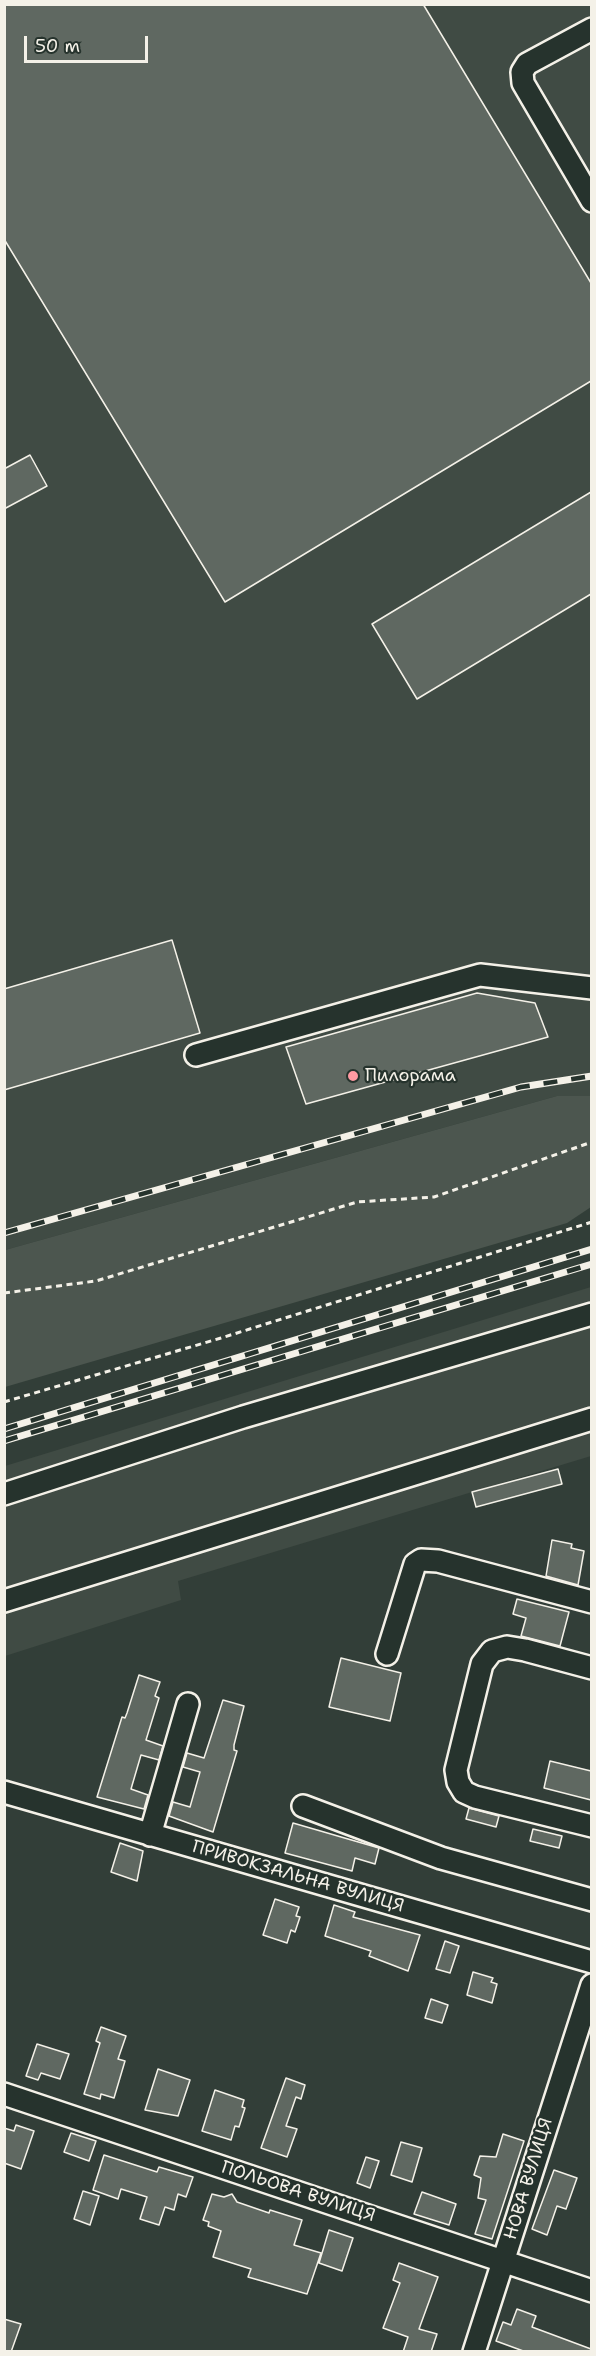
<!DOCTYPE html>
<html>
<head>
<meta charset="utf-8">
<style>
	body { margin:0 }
	#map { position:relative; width:596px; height:2356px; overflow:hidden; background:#323e38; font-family:"Shantell Sans",sans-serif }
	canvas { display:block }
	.frame { position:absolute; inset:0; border:6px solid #f4f1e8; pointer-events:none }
	.scale { position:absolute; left:24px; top:36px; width:124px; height:27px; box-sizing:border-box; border:3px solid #f4f1e8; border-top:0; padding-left:8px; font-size:18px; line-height:21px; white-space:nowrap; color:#f4f1e8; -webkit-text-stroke:4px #26332d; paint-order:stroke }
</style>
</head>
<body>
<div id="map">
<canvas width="596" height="2356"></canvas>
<div class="frame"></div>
<div class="scale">50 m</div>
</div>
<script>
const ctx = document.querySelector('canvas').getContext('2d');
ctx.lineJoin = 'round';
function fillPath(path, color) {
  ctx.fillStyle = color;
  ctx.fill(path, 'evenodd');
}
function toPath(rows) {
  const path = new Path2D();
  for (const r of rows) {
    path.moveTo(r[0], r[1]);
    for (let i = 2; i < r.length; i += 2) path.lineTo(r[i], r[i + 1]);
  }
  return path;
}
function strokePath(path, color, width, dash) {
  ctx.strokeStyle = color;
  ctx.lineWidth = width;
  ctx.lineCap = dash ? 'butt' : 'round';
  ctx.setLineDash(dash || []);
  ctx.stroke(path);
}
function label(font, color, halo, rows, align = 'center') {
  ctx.font = font + ' "Shantell Sans",sans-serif';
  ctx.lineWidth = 4.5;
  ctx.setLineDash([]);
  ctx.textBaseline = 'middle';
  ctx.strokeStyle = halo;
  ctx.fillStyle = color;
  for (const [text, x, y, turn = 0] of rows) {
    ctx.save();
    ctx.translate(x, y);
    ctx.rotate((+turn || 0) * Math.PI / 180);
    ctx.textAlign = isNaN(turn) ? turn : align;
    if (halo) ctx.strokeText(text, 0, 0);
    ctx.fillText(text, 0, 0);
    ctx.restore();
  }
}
fillPath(toPath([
	[5,5,591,5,591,1096,557,1096,5,1250],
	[591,1287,591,1456,178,1581,181,1600,5,1656,5,1466]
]), '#404b44');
fillPath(toPath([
	[557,1096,591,1096,591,1207,567,1223,5,1387,5,1250]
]), '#4c564f');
const building = toPath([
	[4,4,423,4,591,283,591,381,225,602,4,239,4,4],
	[30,455,47,486,4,509,4,469,30,455],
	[591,492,591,594,417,699,372,624,591,492],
	[172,940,200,1033,4,1090,4,989,172,940],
	[477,993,535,1003,548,1037,306,1104,286,1047,477,993],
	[558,1469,562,1484,476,1507,472,1492,558,1469],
	[552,1540,572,1544,571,1548,584,1551,578,1585,546,1576,552,1540],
	[517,1599,569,1612,560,1646,521,1636,526,1618,513,1614,517,1599],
	[341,1658,401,1673,390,1721,329,1707,341,1658],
	[139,1675,160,1682,155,1696,159,1698,146,1740,163,1746,159,1760,141,1755,131,1789,148,1795,144,1809,97,1797,122,1717,125,1718,127,1713,139,1675],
	[223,1700,244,1706,234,1745,234,1750,237,1751,213,1832,169,1816,173,1802,190,1807,200,1772,183,1767,187,1753,204,1758,223,1700],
	[550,1761,591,1771,591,1800,544,1788,550,1761],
	[469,1808,499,1816,496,1827,466,1819,469,1808],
	[293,1823,379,1848,375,1864,355,1858,352,1871,285,1853,293,1823],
	[533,1829,562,1836,559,1848,530,1841,533,1829],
	[120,1843,143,1851,137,1881,111,1872,120,1843],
	[275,1899,299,1907,296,1916,300,1917,295,1932,291,1930,287,1943,263,1935,275,1899],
	[334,1905,355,1912,353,1917,420,1935,408,1971,369,1956,371,1951,325,1936,334,1905],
	[445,1941,459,1946,450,1973,436,1969,445,1941],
	[473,1972,493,1978,491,1982,497,1984,492,2003,467,1995,473,1972],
	[431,1999,448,2005,442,2023,425,2018,431,1999],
	[101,2027,126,2036,118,2059,125,2061,114,2098,101,2094,100,2099,84,2094,100,2043,96,2041,101,2027],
	[37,2044,69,2054,60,2079,41,2073,38,2080,26,2076,37,2044],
	[158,2069,190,2080,178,2116,145,2110,158,2069],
	[286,2078,305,2085,301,2099,296,2097,286,2126,297,2129,287,2157,261,2148,286,2078],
	[215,2090,244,2100,242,2107,245,2108,239,2127,235,2126,231,2140,202,2131,215,2090],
	[16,2125,34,2131,21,2169,4,2163,4,2128,14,2131,16,2125],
	[71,2133,96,2141,89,2161,64,2152,71,2133],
	[503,2134,524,2141,492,2239,475,2234,486,2200,478,2198,481,2178,474,2175,480,2156,496,2157,503,2134],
	[401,2142,422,2148,412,2182,391,2175,401,2142],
	[104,2155,157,2172,159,2167,193,2177,186,2197,178,2194,174,2210,165,2207,159,2225,140,2219,147,2197,121,2189,118,2199,93,2190,104,2155],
	[366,2157,379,2161,370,2188,357,2183,366,2157],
	[554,2170,577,2178,566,2209,557,2206,547,2235,532,2229,554,2170],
	[83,2191,99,2196,90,2225,74,2219,83,2191],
	[422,2192,456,2204,449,2225,414,2214,422,2192],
	[212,2194,224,2197,232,2194,237,2202,269,2213,270,2210,302,2220,294,2245,321,2253,307,2294,248,2277,251,2269,213,2257,221,2231,208,2226,209,2222,203,2220,212,2194],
	[329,2230,353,2238,342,2271,319,2263,329,2230],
	[399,2263,438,2277,419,2329,437,2334,431,2352,403,2352,408,2337,383,2328,400,2283,393,2280,399,2263],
	[517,2309,536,2316,532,2327,591,2349,591,2352,526,2352,496,2341,503,2322,511,2325,517,2309],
	[4,2319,21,2324,11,2352,4,2352,4,2319]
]);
fillPath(building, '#5f6861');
strokePath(building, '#f4f1e8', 1.5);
const minor = toPath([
	[592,29,527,64,522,72,523,83,592,201],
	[196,1055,480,975,592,988],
	[4,1494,243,1417,592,1314],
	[4,1601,592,1419],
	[387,1654,415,1564,421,1560,438,1561,592,1602],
	[592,1668,525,1650,507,1647,492,1651,482,1664,456,1770,458,1782,464,1792,475,1797,592,1826],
	[4,1792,592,1962],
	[303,1806,441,1858,592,1900],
	[150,1835,188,1704],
	[4,2094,592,2291],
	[474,2352,592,1985]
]);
strokePath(minor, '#f4f1e8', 26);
strokePath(toPath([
	[4,1293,96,1281,357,1202,434,1197,592,1142],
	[4,1402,221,1338,592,1222]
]), '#f4f1e8', 3, [6, 4.5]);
strokePath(minor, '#26332d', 21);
const rail = toPath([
	[4,1233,521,1087,592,1076],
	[4,1429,592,1249],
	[4,1441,592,1264]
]);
strokePath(rail, '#f4f1e8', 7);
strokePath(rail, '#26332d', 4.5, [14]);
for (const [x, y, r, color] of [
	[353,1076,6,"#ff9aa2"]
]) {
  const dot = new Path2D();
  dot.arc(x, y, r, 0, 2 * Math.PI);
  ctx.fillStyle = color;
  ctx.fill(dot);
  strokePath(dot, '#26332d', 2);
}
label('18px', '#f4f1e8', '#26332d', [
	["Пилорама",365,1076]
], 'left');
label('18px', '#f4f1e8', '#26332d', [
	["ПРИВОКЗАЛЬНА ВУЛИЦЯ",298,1877,16],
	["НОВА ВУЛИЦЯ",529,2179,-73],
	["ПОЛЬОВА ВУЛИЦЯ",298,2192,18]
]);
</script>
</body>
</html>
